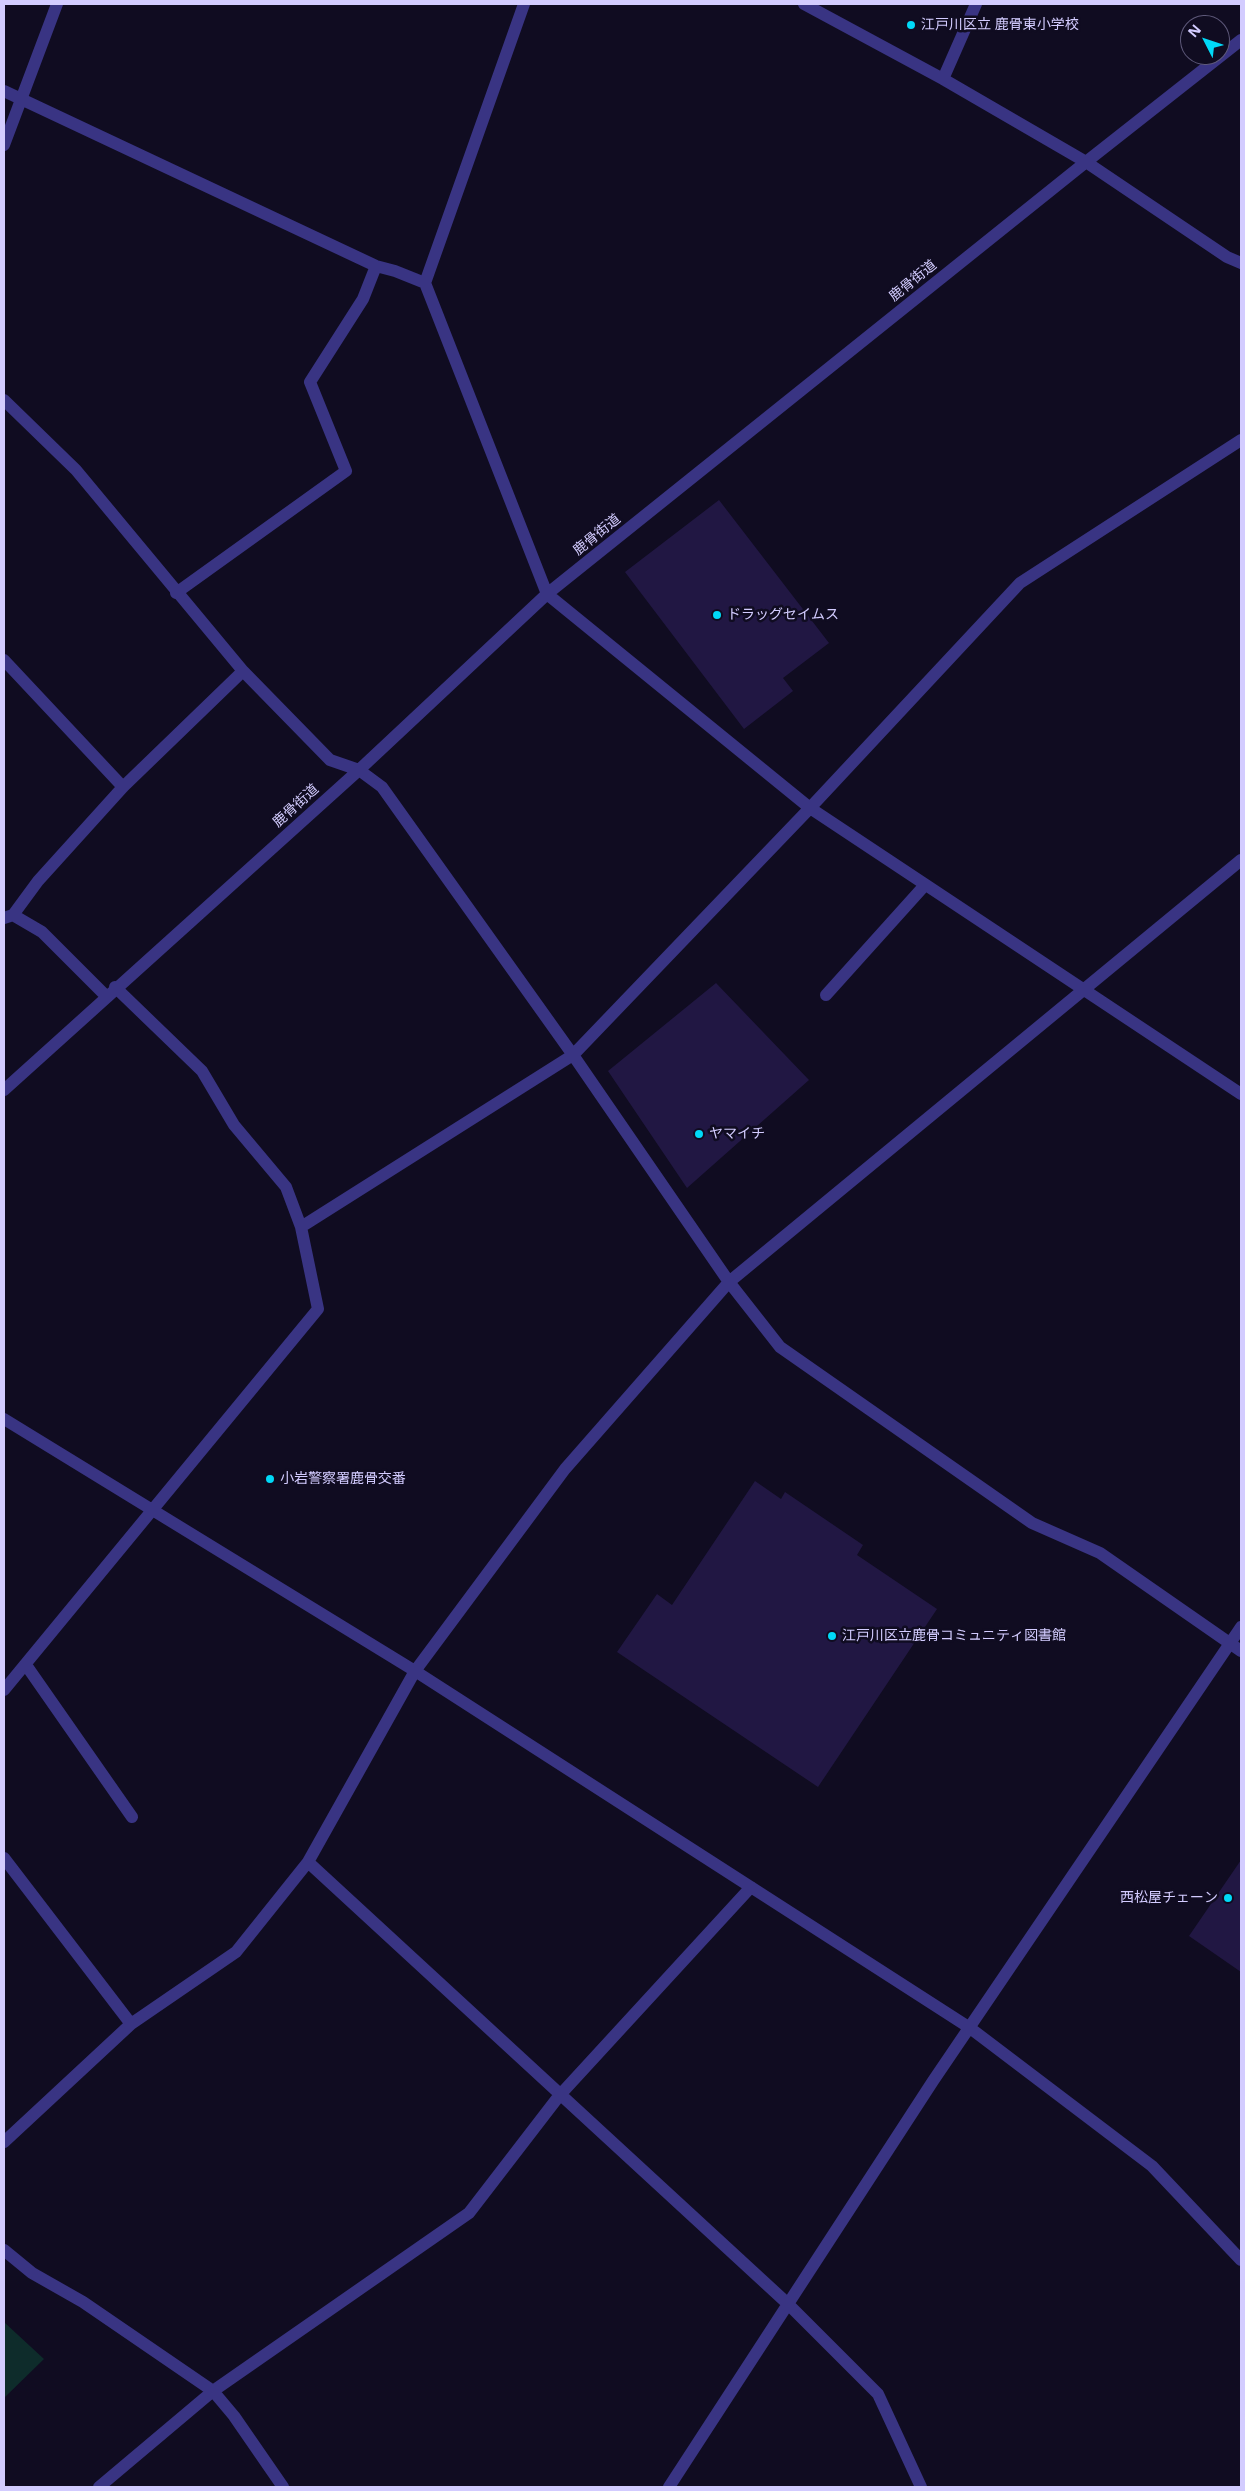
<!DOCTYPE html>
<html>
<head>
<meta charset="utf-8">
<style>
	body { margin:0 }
	#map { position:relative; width:1245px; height:2491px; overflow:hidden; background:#100c21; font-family:"Noto Sans",sans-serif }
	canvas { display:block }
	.frame { position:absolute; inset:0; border:5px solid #d3ccff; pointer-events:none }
	.north { position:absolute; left:1180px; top:15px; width:50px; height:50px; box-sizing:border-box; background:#100c21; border:1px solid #5e597a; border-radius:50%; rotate:311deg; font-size:14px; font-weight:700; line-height:20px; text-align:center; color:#d3ccff }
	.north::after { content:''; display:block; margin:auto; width:18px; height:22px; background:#00d9f7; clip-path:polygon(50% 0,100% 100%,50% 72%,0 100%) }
</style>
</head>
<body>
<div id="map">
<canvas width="1245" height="2491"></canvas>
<div class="frame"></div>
<div class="north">N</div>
</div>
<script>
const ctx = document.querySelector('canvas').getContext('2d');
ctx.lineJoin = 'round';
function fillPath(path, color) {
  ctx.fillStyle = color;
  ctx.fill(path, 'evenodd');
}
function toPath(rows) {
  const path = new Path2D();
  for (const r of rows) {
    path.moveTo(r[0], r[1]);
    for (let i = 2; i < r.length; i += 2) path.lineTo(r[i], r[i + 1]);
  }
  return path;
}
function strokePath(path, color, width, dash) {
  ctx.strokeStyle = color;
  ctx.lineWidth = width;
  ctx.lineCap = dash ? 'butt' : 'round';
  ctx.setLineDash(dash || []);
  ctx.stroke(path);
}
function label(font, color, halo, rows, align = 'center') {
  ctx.font = font + ' "Noto Sans","Noto Sans JP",sans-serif';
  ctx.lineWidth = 5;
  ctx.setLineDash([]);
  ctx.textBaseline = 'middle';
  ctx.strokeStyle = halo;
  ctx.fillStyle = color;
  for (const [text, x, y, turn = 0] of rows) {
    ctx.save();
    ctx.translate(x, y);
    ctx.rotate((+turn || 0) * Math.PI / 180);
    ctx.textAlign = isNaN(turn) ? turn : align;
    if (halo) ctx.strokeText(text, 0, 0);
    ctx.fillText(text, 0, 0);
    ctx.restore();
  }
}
fillPath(toPath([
	[4,2322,44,2359,4,2398,4,2321]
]), '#0e2c2b');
fillPath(toPath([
	[719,500,829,643,783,678,793,691,744,729,625,572],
	[716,983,809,1080,687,1188,608,1071],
	[755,1481,781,1499,785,1492,863,1545,857,1555,937,1609,818,1787,617,1652,657,1594,672,1605],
	[1241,1860,1241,1972,1189,1936]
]), '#211743');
strokePath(toPath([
	[804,4,943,79,1086,162,1227,257,1241,263],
	[943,79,976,4],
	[4,91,376,266,395,271,425,283,547,594,810,808,1241,1094],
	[4,145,57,4],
	[425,283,524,4],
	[4,400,76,470,243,671,330,760,359,770,382,787,573,1055,729,1282,780,1347,1032,1523,1100,1553,1241,1651],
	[176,593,346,471,310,382,363,299,376,266],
	[4,660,123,787],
	[13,915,38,881,123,787,243,671],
	[4,918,13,915,42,932,106,996],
	[826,995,925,885],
	[4,1090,359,770,547,594,1086,162,1241,40],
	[301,1227,573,1055,810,808,1020,583,1241,440],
	[4,1419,415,1671,970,2028,1152,2166,1241,2260],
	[26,1665,132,1817],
	[4,1690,318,1309,301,1227,286,1187,234,1125,202,1071,115,987],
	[4,1858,131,2024],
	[308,1862,788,2304,878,2394,921,2487],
	[4,2142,131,2024,236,1952,308,1862,415,1671,565,1469,729,1282,1241,860],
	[4,2250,32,2273,83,2302,213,2391,234,2416,283,2487],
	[99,2487,213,2391,469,2213,559,2096,751,1887],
	[669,2487,933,2081,1241,1627]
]), '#393483', 12);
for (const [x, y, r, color] of [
	[911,25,5,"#00d9f7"],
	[717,615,5,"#00d9f7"],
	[699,1134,5,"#00d9f7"],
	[270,1479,5,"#00d9f7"],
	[832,1636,5,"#00d9f7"],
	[1228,1898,5,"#00d9f7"]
]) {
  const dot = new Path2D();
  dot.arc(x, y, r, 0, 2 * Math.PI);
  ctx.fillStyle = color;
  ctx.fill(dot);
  strokePath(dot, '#100c21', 2);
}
label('14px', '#d3ccff', '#100c21', [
	["江戸川区立 鹿骨東小学校",921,25],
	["ドラッグセイムス",727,615],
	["ヤマイチ",709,1134],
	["小岩警察署鹿骨交番",280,1479],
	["江戸川区立鹿骨コミュニティ図書館",842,1636],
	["西松屋チェーン",1218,1898,"right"]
], 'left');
label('14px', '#d3ccff', '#100c21', [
	["鹿骨街道",913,281,-39],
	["鹿骨街道",597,535,-39],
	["鹿骨街道",296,806,-42]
]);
</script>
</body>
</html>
